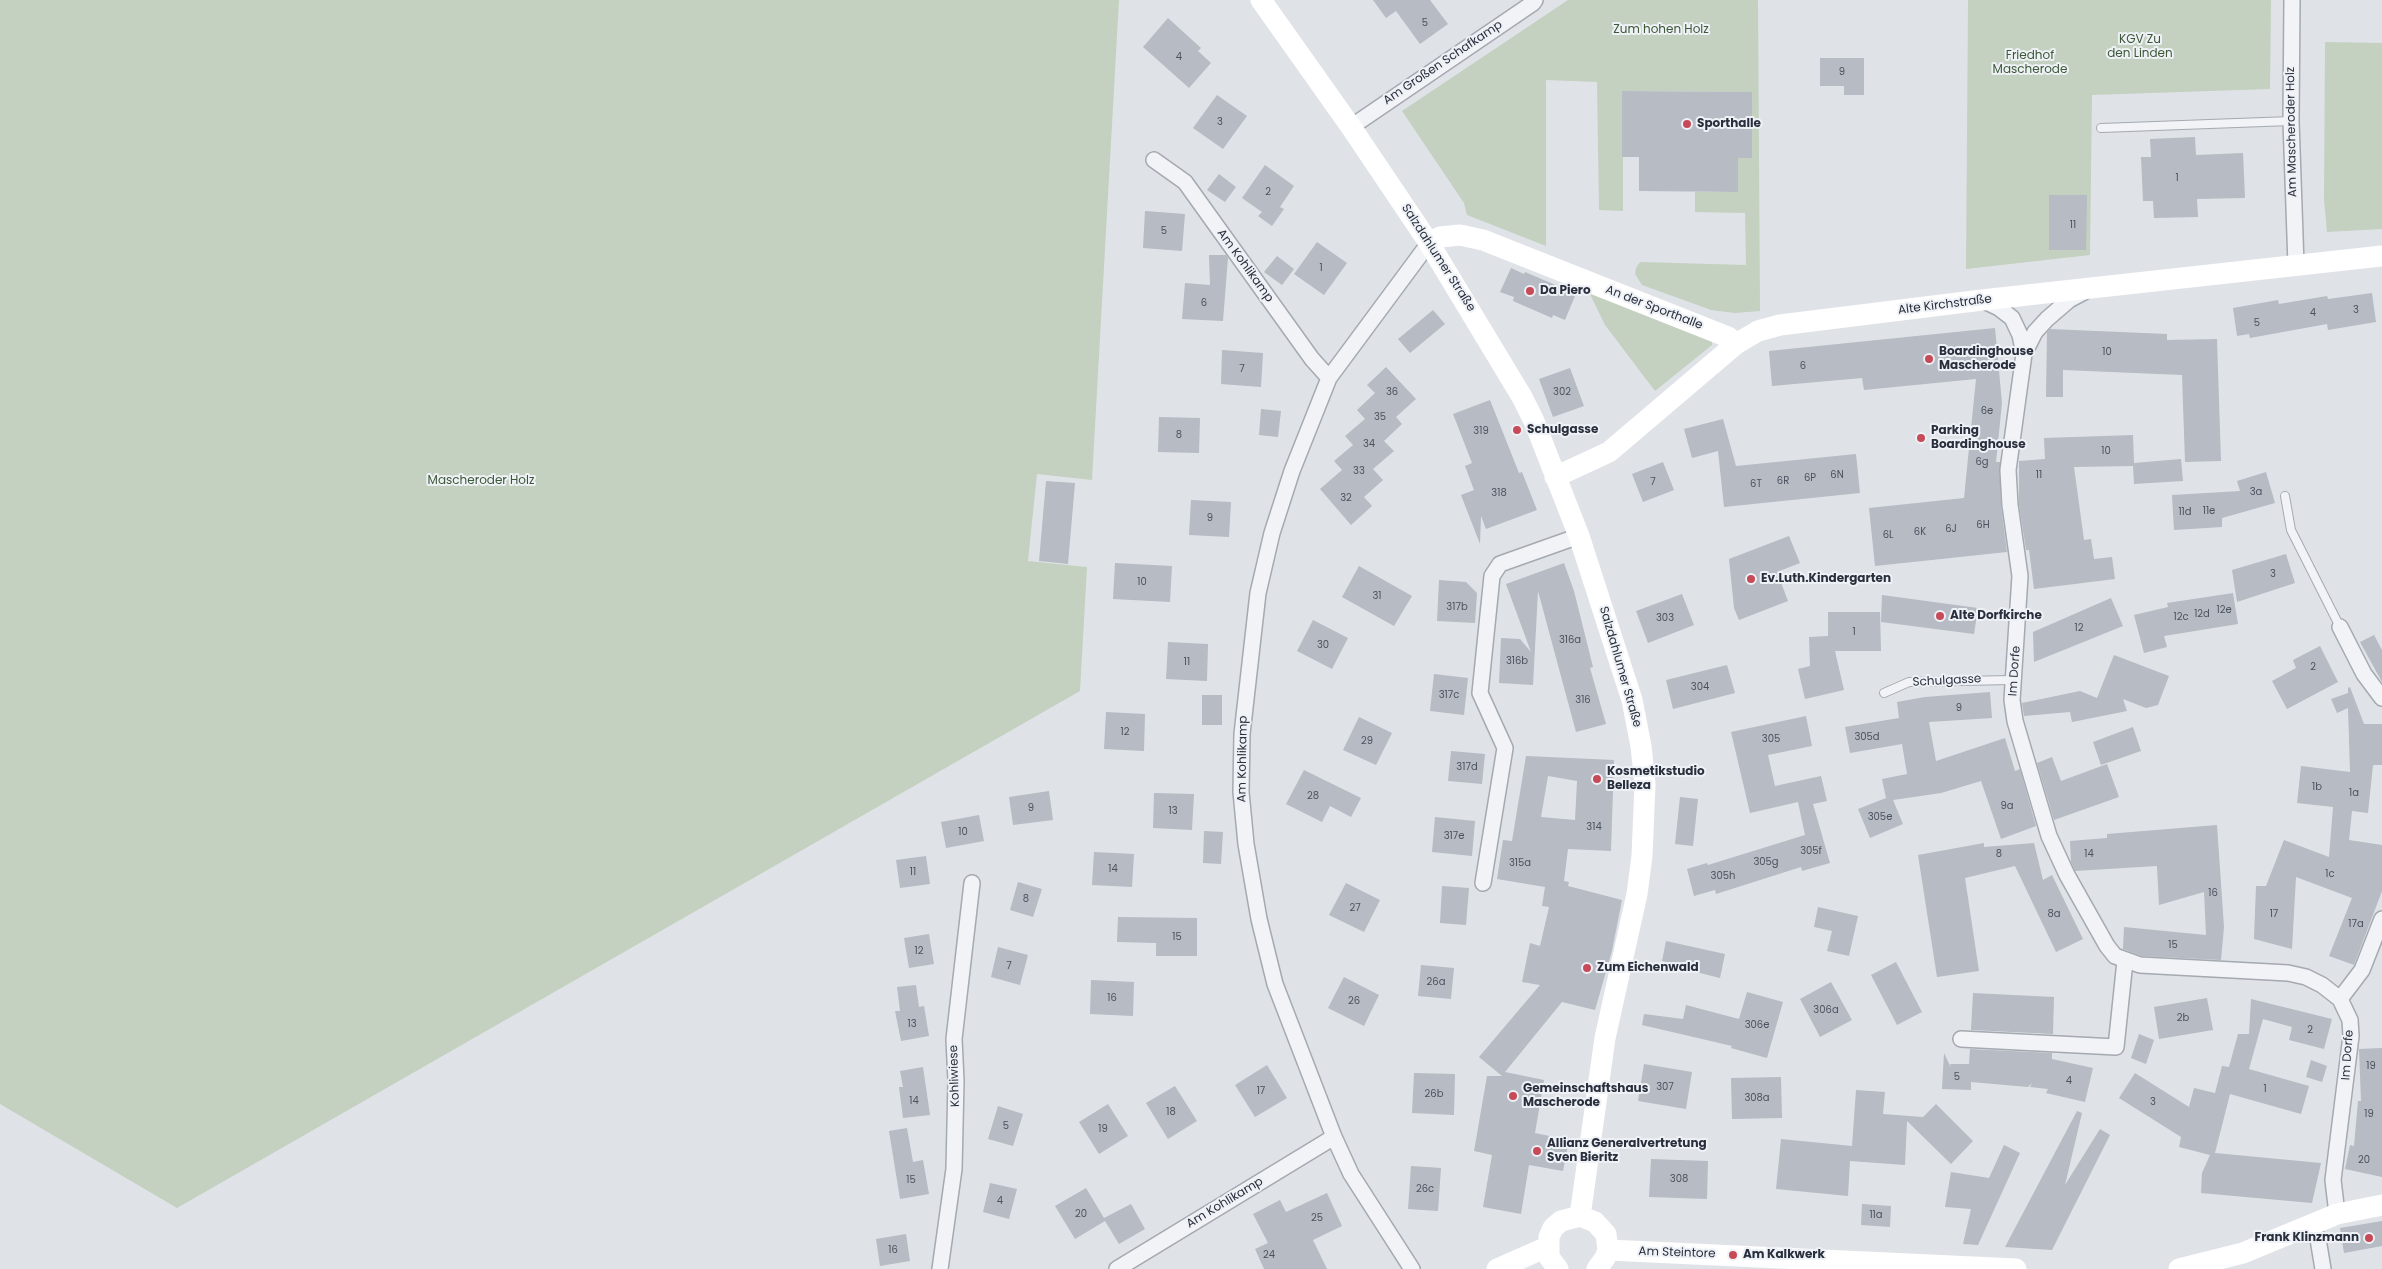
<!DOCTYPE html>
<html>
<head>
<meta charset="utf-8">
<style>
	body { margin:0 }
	canvas { display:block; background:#dfe2e7 }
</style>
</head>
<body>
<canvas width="2382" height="1269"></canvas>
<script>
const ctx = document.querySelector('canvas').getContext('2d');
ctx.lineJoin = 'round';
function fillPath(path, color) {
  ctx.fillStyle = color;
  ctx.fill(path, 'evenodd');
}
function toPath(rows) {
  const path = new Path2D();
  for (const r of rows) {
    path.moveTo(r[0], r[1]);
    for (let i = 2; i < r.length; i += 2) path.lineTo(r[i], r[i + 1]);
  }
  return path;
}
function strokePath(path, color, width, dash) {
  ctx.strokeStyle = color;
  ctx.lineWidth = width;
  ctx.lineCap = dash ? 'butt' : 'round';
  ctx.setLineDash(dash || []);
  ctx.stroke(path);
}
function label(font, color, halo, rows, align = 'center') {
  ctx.font = font + ' Poppins,sans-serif';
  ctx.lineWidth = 4;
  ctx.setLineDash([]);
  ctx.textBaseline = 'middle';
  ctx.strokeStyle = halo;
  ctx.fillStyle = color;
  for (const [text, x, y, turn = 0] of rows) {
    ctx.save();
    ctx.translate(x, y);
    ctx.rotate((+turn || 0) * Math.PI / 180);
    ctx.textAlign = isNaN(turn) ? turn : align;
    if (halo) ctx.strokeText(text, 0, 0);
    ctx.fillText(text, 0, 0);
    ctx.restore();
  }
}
fillPath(toPath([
	[0,0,1119,0,1092,480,1037,474,1028,561,1087,567,1080,691,177,1208,0,1104],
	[1568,0,1758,0,1760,311,1735,313,1711,310,1642,285,1635,274,1636,268,1640,262,1746,265,1745,213,1695,212,1695,192,1738,192,1738,158,1752,158,1752,92,1623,91,1623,211,1599,210,1597,82,1546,80,1546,246,1467,215,1464,203,1402,111],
	[1968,0,2271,0,2270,89,2092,95,2090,255,1966,269],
	[2325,42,2382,43,2382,229,2327,232,2324,200],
	[1589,292,1712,340,1712,345,1655,391,1605,325]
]), '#c4d1c0');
fillPath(toPath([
	[1373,0,1430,0,1448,24,1420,44,1396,11,1386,18],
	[1168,18,1201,48,1198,51,1211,63,1189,88,1143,47],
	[1820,58,1864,58,1864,95,1844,95,1844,86,1820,86],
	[1622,91,1752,92,1752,158,1738,158,1738,192,1639,191,1639,157,1622,157],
	[1217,95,1247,116,1223,149,1193,128],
	[2195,137,2196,155,2243,153,2245,198,2197,199,2198,217,2154,218,2153,201,2143,201,2141,157,2151,157,2150,139],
	[1265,165,1294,186,1280,207,1284,209,1272,226,1258,216,1262,212,1242,198],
	[1219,174,1236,187,1225,202,1207,190],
	[2049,195,2087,195,2086,250,2049,250],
	[1145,211,1185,214,1182,251,1143,248],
	[1317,242,1347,263,1324,295,1294,274],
	[1209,255,1226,255,1228,258,1223,321,1182,319,1185,283,1210,285],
	[1277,256,1294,269,1282,285,1264,272],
	[1511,268,1524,274,1525,272,1565,289,1564,291,1575,296,1565,320,1553,315,1552,318,1513,301,1514,297,1500,292],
	[2372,293,2376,322,2328,330,2327,324,2250,338,2249,334,2237,336,2233,308,2278,300,2279,304,2327,296,2328,299],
	[1433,310,1445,324,1410,353,1398,339],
	[1995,328,2002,403,1996,462,2000,462,2001,506,2007,552,1875,566,1869,508,1964,498,1976,379,1864,390,1862,378,1772,386,1769,351],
	[2050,329,2167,334,2167,340,2217,339,2221,461,2185,462,2182,375,2063,370,2063,397,2046,397,2047,332],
	[1222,350,1263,353,1261,387,1221,384],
	[1386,367,1416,399,1396,417,1402,424,1384,441,1394,451,1373,469,1383,480,1364,497,1372,506,1351,525,1320,489,1342,470,1334,461,1353,445,1345,436,1365,419,1357,410,1375,393,1367,385],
	[1570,368,1584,406,1553,417,1539,379],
	[1490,400,1519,473,1522,472,1537,510,1486,529,1481,516,1480,544,1461,495,1474,490,1465,466,1472,463,1453,414],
	[1261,409,1281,411,1278,437,1259,435],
	[1159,417,1200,418,1199,453,1158,452],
	[1723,419,1736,466,1856,454,1860,493,1724,507,1718,451,1692,458,1684,429],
	[2133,435,2134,463,2181,459,2183,481,2134,484,2133,466,2074,467,2084,540,2091,539,2094,559,2112,557,2115,579,2034,589,2029,550,2026,550,2019,504,2019,461,2045,459,2044,438],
	[1663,462,1674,490,1643,502,1632,474],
	[2266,472,2275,503,2222,518,2222,527,2174,530,2172,495,2240,491,2237,481],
	[1046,481,1075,483,1068,564,1039,561],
	[1191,500,1231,502,1229,537,1189,535],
	[1789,536,1800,563,1777,572,1788,601,1739,620,1734,608,1729,559],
	[2286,554,2295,583,2237,602,2232,570],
	[1115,563,1172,566,1170,602,1113,599],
	[1564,563,1574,591,1593,667,1590,668,1606,724,1576,732,1538,591,1533,685,1499,683,1501,638,1520,639,1531,652,1506,584],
	[1359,566,1412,596,1394,626,1342,597],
	[1439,580,1466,582,1477,593,1475,623,1437,621],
	[2233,593,2238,624,2164,636,2167,647,2144,653,2134,615,2168,607,2167,603],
	[1682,594,1694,625,1648,643,1636,611],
	[1882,595,1978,608,1974,634,1881,622],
	[2111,598,2123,626,2034,662,2033,632],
	[1828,612,1880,612,1881,651,1835,651,1844,690,1805,699,1798,669,1810,666,1809,637,1828,636],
	[1313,620,1348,638,1332,669,1297,651],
	[2374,635,2382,650,2382,682,2360,642],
	[1168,642,1208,644,1207,681,1166,679],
	[2320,646,2338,682,2287,709,2272,681,2296,668,2293,660],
	[2114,655,2169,676,2158,705,2146,708,2123,699,2127,711,2072,722,2070,712,2024,716,2022,703,2080,691,2097,698],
	[1727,665,1735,693,1673,709,1666,680],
	[1434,674,1468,678,1464,715,1430,711],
	[2350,687,2364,724,2382,724,2382,765,2373,765,2368,813,2352,811,2349,840,2382,845,2382,891,2354,965,2329,956,2352,898,2296,877,2292,949,2254,939,2256,886,2266,886,2284,840,2329,857,2333,807,2297,803,2301,766,2350,772,2348,708,2337,713,2331,699,2348,693,2348,688],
	[1990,692,1992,718,1929,722,1936,761,2005,738,2015,771,2020,769,2036,826,2001,839,1981,781,1941,793,1893,800,1903,824,1870,838,1858,809,1886,798,1882,779,1907,774,1902,744,1850,753,1845,727,1899,718,1897,702,1925,697],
	[1202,695,1222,695,1222,725,1202,725],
	[1106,712,1145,714,1144,751,1104,749],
	[1806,716,1812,746,1768,755,1775,786,1821,776,1827,801,1813,804,1830,863,1802,871,1801,867,1716,894,1715,890,1694,896,1687,869,1707,863,1708,865,1805,835,1798,802,1750,813,1731,732],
	[1359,717,1392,733,1376,765,1343,750],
	[2133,727,2141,751,2101,765,2093,742],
	[1451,751,1485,754,1482,784,1448,781],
	[1526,756,1614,760,1611,851,1568,849,1564,881,1569,882,1568,886,1622,900,1612,951,1595,1010,1562,1002,1505,1072,1544,1080,1535,1133,1569,1140,1563,1171,1529,1165,1521,1214,1483,1207,1492,1155,1474,1151,1487,1076,1502,1076,1479,1057,1540,985,1522,982,1530,943,1540,946,1549,907,1542,906,1545,887,1497,879,1503,840,1512,841],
	[1548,776,1577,781,1575,820,1541,817],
	[2052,757,2061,781,2107,764,2119,797,2054,820,2037,763],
	[1304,770,1361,798,1351,817,1330,806,1322,822,1286,804],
	[1049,791,1053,820,1013,825,1009,797],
	[1154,793,1194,794,1192,830,1153,828],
	[1680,797,1698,799,1693,846,1675,844],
	[979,815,984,841,946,848,941,822],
	[1435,817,1475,821,1472,856,1432,852],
	[2217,825,2224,927,2221,960,2142,956,2123,949,2124,927,2206,935,2204,892,2159,905,2157,866,2075,871,2071,862,2070,841,2107,838,2107,834],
	[1204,831,1223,832,1221,864,1203,863],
	[1984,843,1984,847,2034,843,2043,880,2052,875,2083,939,2056,952,2015,866,1965,878,1979,971,1937,977,1918,855],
	[1094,852,1134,854,1132,887,1092,885],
	[926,856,930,884,900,888,896,860],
	[1018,882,1042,889,1033,917,1010,910],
	[1346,883,1380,900,1364,932,1329,915],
	[1442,886,1469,888,1466,925,1440,923],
	[1818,907,1858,916,1849,956,1827,951,1832,931,1814,927],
	[1118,917,1197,918,1197,956,1156,956,1156,943,1117,942],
	[929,934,934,964,909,968,904,938],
	[1666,941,1725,954,1720,978,1680,968,1680,965,1662,961],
	[998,947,1028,955,1020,985,991,977],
	[1896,962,1922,1012,1897,1025,1871,975],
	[1421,965,1454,968,1451,999,1418,996],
	[1344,977,1379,995,1364,1026,1328,1008],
	[1091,980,1134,982,1133,1016,1090,1014],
	[1831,982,1852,1020,1820,1037,1800,999],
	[916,985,919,1007,924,1006,929,1036,901,1041,895,1011,900,1011,897,987],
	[1747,992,1783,1002,1767,1058,1731,1048,1732,1046,1642,1025,1644,1014,1683,1019,1686,1005,1739,1019],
	[1973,993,2054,997,2053,1034,1971,1030],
	[2207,998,2213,1030,2159,1039,2154,1007],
	[2251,999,2332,1019,2324,1049,2289,1040,2292,1027,2263,1019,2249,1069,2309,1086,2301,1114,2230,1094,2215,1153,2321,1163,2312,1203,2201,1193,2202,1173,2210,1155,2179,1147,2181,1137,2119,1098,2135,1073,2189,1107,2194,1088,2215,1093,2222,1066,2229,1067,2238,1034,2249,1034],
	[2139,1034,2154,1040,2146,1064,2131,1058],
	[2382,1048,2382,1177,2345,1169,2350,1145,2354,1146,2358,1101,2361,1101,2359,1049],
	[1970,1049,2052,1053,2052,1059,2093,1068,2085,1102,2046,1093,2048,1089,2030,1087,2032,1083,2028,1087,1971,1082,1971,1090,1942,1089,1944,1053,1951,1068,1950,1064,1969,1064],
	[2311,1060,2327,1066,2322,1082,2306,1077],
	[1644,1064,1692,1072,1686,1109,1638,1101],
	[1267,1065,1287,1098,1255,1117,1235,1085],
	[923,1067,930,1115,903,1118,899,1087,903,1087,900,1071],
	[1414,1073,1455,1074,1454,1115,1412,1113],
	[1781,1077,1782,1118,1732,1119,1731,1078],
	[1175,1086,1197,1121,1168,1139,1146,1103],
	[1856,1090,1885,1092,1883,1114,1923,1117,1936,1104,1973,1141,1951,1164,1907,1121,1905,1165,1850,1161,1848,1196,1776,1189,1781,1139,1852,1146],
	[1108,1104,1128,1136,1099,1154,1079,1122],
	[998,1106,1023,1114,1013,1146,988,1139],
	[2077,1111,2082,1113,2065,1185,2100,1129,2110,1135,2052,1250,2005,1247],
	[907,1128,913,1162,923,1160,929,1194,900,1199,889,1131],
	[2004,1145,2020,1153,1978,1245,1963,1244,1971,1209,1945,1207,1951,1172,1989,1178],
	[1651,1159,1708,1161,1707,1199,1649,1197],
	[1411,1166,1441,1168,1438,1211,1408,1209],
	[990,1183,1017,1189,1009,1219,983,1212],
	[1086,1188,1104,1218,1131,1204,1145,1229,1119,1244,1105,1221,1075,1239,1055,1206],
	[1327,1193,1342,1226,1313,1240,1327,1269,1264,1269,1255,1249,1268,1243,1253,1214,1280,1200,1286,1212],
	[1862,1204,1891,1206,1890,1227,1861,1225],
	[2382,1221,2382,1246,2344,1253,2340,1228],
	[906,1234,910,1261,880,1266,876,1239]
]), '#b6bbc4');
const lane = toPath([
	[2101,128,2291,121],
	[2285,496,2291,530,2340,627],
	[1884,693,1909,682,2012,680]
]);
const street = toPath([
	[2292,0,2291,121,2296,265],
	[1351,127,1533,3,1535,0],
	[1154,160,1185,182,1312,359,1329,378],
	[1982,300,1999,308,2012,318,2020,335,2024,354,2008,470,2010,505,2020,576,2012,700,2015,721,2049,836,2067,875,2107,946,2115,956,2140,965,2288,973,2306,977,2322,985,2340,999,2350,1020,2351,1036,2333,1180,2337,1214],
	[2024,354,2035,332,2047,319,2069,300,2084,292],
	[2340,627,2364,674,2382,698],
	[1483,883,1505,748,1480,693,1492,576,1500,564,1579,536],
	[2340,999,2362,970,2382,919],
	[1961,1039,2116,1047,2125,961],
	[2311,1225,2318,1239,2323,1269],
	[940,1269,954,1169,956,1081,954,1039,972,883],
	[1117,1269,1334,1137],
	[1412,1269,1351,1174,1334,1137,1275,984,1259,919,1246,844,1241,792,1242,734,1258,593,1272,533,1292,471,1329,378,1429,243]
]);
strokePath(lane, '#a5a9b1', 10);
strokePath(street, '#a5a9b1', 18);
strokePath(lane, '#f1f3f6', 8);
strokePath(street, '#f1f3f6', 15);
strokePath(toPath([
	[1261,0,1351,127,1429,243,1522,397,1534,421,1579,536,1632,700,1641,746,1645,784,1642,856,1637,894,1605,1038,1580,1216],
	[1429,243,1440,237,1460,235,1483,240,1728,337,1736,344],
	[1555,477,1609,452,1736,344,1758,331,1780,325,1982,300,2382,256],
	[1608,1250,2016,1269],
	[1497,1269,1547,1247],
	[1558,1269,1549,1257,1549,1237,1553,1228,1561,1221,1580,1216,1595,1222,1606,1234,1608,1250,1605,1258,1597,1269],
	[2179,1269,2243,1253,2337,1214,2382,1205]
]), '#fff', 21);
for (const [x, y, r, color] of [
	[1687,124,5,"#c64a58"],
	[1530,291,5,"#c64a58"],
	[1929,359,5,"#c64a58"],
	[1517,430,5,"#c64a58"],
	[1921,438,5,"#c64a58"],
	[1751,579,5,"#c64a58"],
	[1940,616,5,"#c64a58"],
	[1597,779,5,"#c64a58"],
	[1587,968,5,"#c64a58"],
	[1513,1096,5,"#c64a58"],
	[1537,1151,5,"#c64a58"],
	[2369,1238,5,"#c64a58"],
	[1733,1255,5,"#c64a58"]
]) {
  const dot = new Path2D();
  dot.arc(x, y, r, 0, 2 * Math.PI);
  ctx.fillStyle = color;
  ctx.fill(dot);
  strokePath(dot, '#eef1f5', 2);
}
label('10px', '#4c525f', null, [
	["5",1425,23],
	["4",1179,57],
	["9",1842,72],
	["3",1220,122],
	["1",2177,178],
	["2",1268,192],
	["11",2073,225],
	["5",1164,231],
	["1",1321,268],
	["6",1204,303],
	["3",2356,310],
	["4",2313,313],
	["5",2257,323],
	["10",2107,352],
	["6",1803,366],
	["7",1242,369],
	["36",1392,392],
	["302",1562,392],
	["6e",1987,411],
	["35",1380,417],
	["319",1481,431],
	["8",1179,435],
	["34",1369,444],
	["10",2106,451],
	["6g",1982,462],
	["33",1359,471],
	["6N",1837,475],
	["11",2039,475],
	["6P",1810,478],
	["6R",1783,481],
	["7",1653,482],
	["6T",1756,484],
	["3a",2256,492],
	["318",1499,493],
	["32",1346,498],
	["11e",2209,511],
	["11d",2185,512],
	["9",1210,518],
	["6H",1983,525],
	["6J",1951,529],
	["6K",1920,532],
	["6L",1888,535],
	["3",2273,574],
	["10",1142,582],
	["31",1377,596],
	["317b",1457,607],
	["12e",2224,610],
	["12d",2202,614],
	["12c",2181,617],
	["303",1665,618],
	["12",2079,628],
	["1",1854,632],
	["316a",1570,640],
	["30",1323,645],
	["316b",1517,661],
	["11",1187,662],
	["2",2313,667],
	["304",1700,687],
	["317c",1449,695],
	["316",1583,700],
	["9",1959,708],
	["12",1125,732],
	["305d",1867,737],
	["305",1771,739],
	["29",1367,741],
	["317d",1467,767],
	["1b",2317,787],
	["1a",2354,793],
	["28",1313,796],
	["9a",2007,806],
	["9",1031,808],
	["13",1173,811],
	["305e",1880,817],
	["314",1594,827],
	["10",963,832],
	["317e",1454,836],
	["305f",1811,851],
	["8",1999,854],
	["14",2089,854],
	["305g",1766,862],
	["315a",1520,863],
	["14",1113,869],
	["11",913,872],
	["1c",2330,874],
	["305h",1723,876],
	["16",2213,893],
	["8",1026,899],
	["27",1355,908],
	["8a",2054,914],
	["17",2274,914],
	["17a",2356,924],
	["15",1177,937],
	["15",2173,945],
	["12",919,951],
	["7",1009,966],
	["26a",1436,982],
	["16",1112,998],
	["26",1354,1001],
	["306a",1826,1010],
	["2b",2183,1018],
	["13",912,1024],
	["306e",1757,1025],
	["2",2310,1030],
	["19",2371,1066],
	["5",1957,1077],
	["4",2069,1081],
	["307",1665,1087],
	["1",2265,1089],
	["17",1261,1091],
	["26b",1434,1094],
	["308a",1757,1098],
	["14",914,1101],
	["3",2153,1102],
	["18",1171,1112],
	["19",2369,1114],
	["5",1006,1126],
	["19",1103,1129],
	["20",2364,1160],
	["308",1679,1179],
	["15",911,1180],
	["26c",1425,1189],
	["4",1000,1201],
	["20",1081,1214],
	["11a",1876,1215],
	["25",1317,1218],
	["16",893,1250],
	["24",1269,1255]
]);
label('12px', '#3c5837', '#eef1f5', [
	["Zum hohen Holz",1661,30],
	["KGV Zu",2140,40],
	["den Linden",2140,54],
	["Friedhof",2030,56],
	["Mascherode",2030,70],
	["Mascheroder Holz",481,481]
]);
label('12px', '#292f3d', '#eef1f5', [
	["Am Großen Schafkamp",1443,63,-34],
	["Am Mascheroder Holz",2292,132,-91],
	["Salzdahlumer Straße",1438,258,57],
	["Am Kohlikamp",1245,266,54],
	["Alte Kirchstraße",1945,305,-7],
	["An der Sporthalle",1654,308,21],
	["Salzdahlumer Straße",1620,667,74],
	["Im Dorfe",2015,671,-86],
	["Schulgasse",1947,681,-3],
	["Am Kohlikamp",1243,759,-89],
	["Im Dorfe",2348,1055,-86],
	["Kohliwiese",955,1076,-92],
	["Am Kohlikamp",1225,1203,-31],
	["Am Steintore",1677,1253,2]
]);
label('bold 12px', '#292f3d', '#eef1f5', [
	["Sporthalle",1697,124],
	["Da Piero",1540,291],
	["Boardinghouse",1939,352],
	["Mascherode",1939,366],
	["Schulgasse",1527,430],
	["Parking",1931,431],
	["Boardinghouse",1931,445],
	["Ev.Luth.Kindergarten",1761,579],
	["Alte Dorfkirche",1950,616],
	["Kosmetikstudio",1607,772],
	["Belleza",1607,786],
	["Zum Eichenwald",1597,968],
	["Gemeinschaftshaus",1523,1089],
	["Mascherode",1523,1103],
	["Allianz Generalvertretung",1547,1144],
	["Sven Bieritz",1547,1158],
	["Frank Klinzmann",2359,1238,"right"],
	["Am Kalkwerk",1743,1255]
], 'left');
</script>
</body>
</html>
